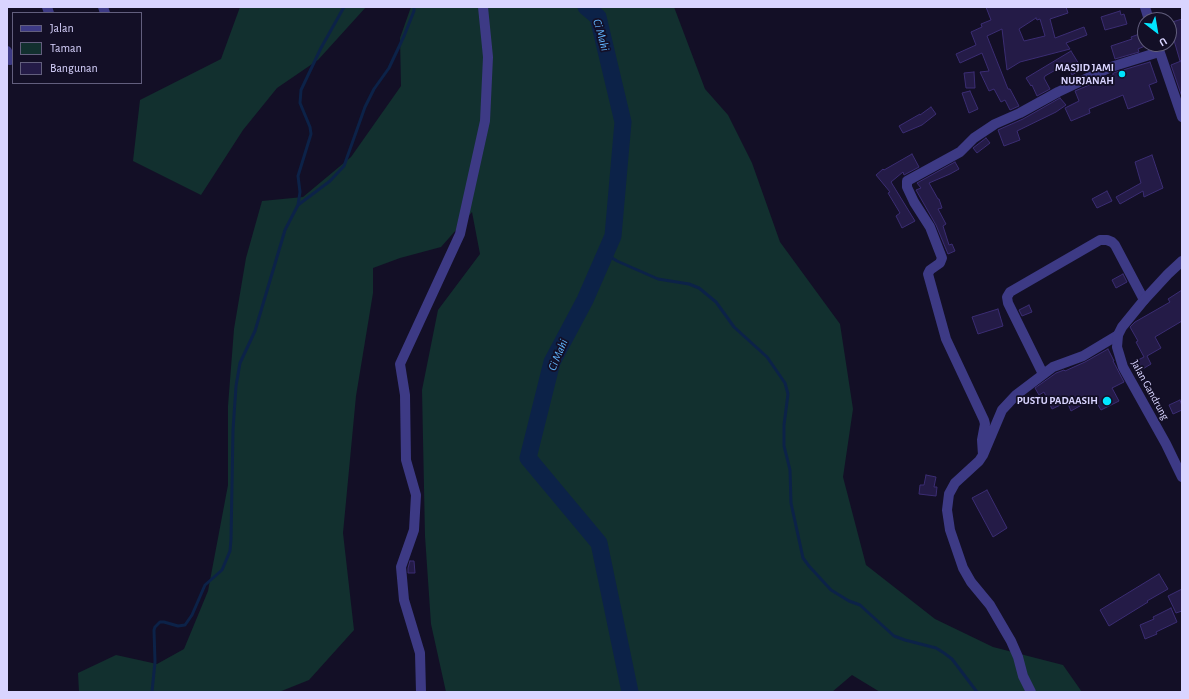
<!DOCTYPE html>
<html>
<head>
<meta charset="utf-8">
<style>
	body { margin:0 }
	#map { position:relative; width:1189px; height:699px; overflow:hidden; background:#130f26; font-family:"Alegreya Sans",sans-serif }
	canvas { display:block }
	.frame { position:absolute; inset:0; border:8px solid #d9d4ff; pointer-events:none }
	.legend { position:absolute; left:12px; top:12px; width:130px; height:72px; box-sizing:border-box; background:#130f26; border:1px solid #625e7d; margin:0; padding:5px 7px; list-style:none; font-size:12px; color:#d9d4ff }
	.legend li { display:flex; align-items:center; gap:8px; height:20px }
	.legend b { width:20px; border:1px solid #625e7d }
	.north { position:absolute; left:1137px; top:12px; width:40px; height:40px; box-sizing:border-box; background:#130f26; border:1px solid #625e7d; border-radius:50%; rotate:149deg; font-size:11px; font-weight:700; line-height:16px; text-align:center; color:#d9d4ff }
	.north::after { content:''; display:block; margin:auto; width:14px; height:18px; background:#00e5ff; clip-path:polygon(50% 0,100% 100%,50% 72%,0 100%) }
</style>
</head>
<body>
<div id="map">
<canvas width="1189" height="699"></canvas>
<div class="frame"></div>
<ul class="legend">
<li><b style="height:5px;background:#3d3a85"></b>Jalan</li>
<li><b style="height:11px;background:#12302f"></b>Taman</li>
<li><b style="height:11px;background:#241b47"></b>Bangunan</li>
</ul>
<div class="north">U</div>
</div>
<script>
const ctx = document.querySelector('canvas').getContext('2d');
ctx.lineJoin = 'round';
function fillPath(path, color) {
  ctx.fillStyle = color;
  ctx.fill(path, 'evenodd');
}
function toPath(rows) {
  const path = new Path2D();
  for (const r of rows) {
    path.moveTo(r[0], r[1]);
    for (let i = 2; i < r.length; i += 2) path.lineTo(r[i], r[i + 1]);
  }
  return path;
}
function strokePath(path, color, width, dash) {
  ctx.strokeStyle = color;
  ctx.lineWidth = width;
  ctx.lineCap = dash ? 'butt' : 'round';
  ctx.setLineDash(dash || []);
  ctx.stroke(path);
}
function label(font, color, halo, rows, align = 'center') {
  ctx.font = font + ' "Alegreya Sans",sans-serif';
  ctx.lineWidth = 3.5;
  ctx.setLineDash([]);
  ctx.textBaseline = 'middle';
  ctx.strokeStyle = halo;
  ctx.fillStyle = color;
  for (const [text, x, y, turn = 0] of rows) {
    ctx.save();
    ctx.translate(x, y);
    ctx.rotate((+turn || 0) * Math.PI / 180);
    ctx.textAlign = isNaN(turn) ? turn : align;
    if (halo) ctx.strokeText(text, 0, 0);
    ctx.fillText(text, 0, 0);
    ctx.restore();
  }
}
fillPath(toPath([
	[240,7,366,7,318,60,277,88,243,130,201,195,133,161,140,100,221,59],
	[411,7,674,7,705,89,728,115,752,163,780,242,840,324,853,409,843,477,866,565,935,619,993,647,1063,665,1082,692,880,692,852,675,832,692,446,692,431,624,425,536,422,390,438,310,480,254,472,212,441,247,400,258,373,268,373,293,356,396,343,533,354,630,309,680,279,692,79,692,78,673,116,655,157,664,184,649,208,591,228,485,228,406,234,329,246,258,262,201,303,197,351,157,401,86,400,38]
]), '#12302f');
strokePath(toPath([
	[298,205,300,192,298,176,311,134,310,127,300,103,301,90,321,48,344,7],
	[606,254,617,261,658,279,689,284,699,288,716,302,734,327,767,357,785,383,788,394,784,425,784,446,790,470,791,503,803,558,809,566,831,590,849,601,860,605,894,636,905,640,936,648,944,653,952,659,977,692],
	[152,692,155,662,154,630,155,627,160,622,164,622,178,626,185,625,192,615,205,585,222,570,230,551,231,539,233,430,236,386,240,363,255,331,285,230,298,205,330,181,344,166,365,107,374,89,389,68,404,36,414,11,414,7]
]), '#0c2248', 3);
strokePath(toPath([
	[586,7,598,17,623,122,613,236,585,300,552,362,528,458,599,543,630,692]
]), '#0c2248', 17);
const building = toPath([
	[986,7,1066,7,1068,13,1050,19,1055,38,1084,27,1087,35,1066,43,1070,49,1020,62,1007,70,1002,29,987,36,1008,89,1010,89,1019,106,1010,110,1005,100,1001,102,994,89,989,91,980,72,989,71,982,53,960,63,956,54,976,45,971,32,982,27,981,24,991,20,986,7],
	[1036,18,1037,20,1040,19,1045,36,1024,41,1019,29,1036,18],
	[1120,11,1121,15,1124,14,1127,24,1105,30,1101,17,1120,11],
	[1182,19,1182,60,1180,61,1171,30,1169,31,1169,23,1182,19],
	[1145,32,1145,46,1138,49,1139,52,1115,59,1111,46,1132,39,1131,37,1145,32],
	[1071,51,1082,69,1072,75,1066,64,1045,76,1044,78,1050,89,1037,96,1032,85,1031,86,1026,78,1071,51],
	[1181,61,1182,66,1182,97,1171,65,1181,61],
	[1150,62,1157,82,1149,85,1154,99,1128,109,1123,95,1089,109,1090,113,1071,121,1065,108,1079,101,1075,91,1113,75,1113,73,1150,62],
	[974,72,975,88,966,88,964,73,974,72],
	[970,91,978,109,969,113,962,93,970,91],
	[1060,98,1066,105,1056,112,1017,131,1020,140,1004,146,998,130,1023,119,1060,98],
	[931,107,936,114,922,125,903,133,899,126,920,114,920,115,931,107],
	[986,138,990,143,977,153,973,148,986,138],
	[912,154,919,167,904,175,903,172,891,182,915,221,902,228,896,216,900,213,888,193,890,192,876,175,883,169,884,170,912,154],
	[1152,155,1163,188,1144,197,1143,191,1120,204,1116,197,1141,183,1135,162,1152,155],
	[955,162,959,169,950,174,929,183,938,199,939,199,942,208,938,209,946,224,943,226,949,245,952,244,955,251,948,254,936,225,916,190,921,188,917,183,955,162],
	[1107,191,1112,201,1097,208,1092,199,1107,191],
	[1123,274,1127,282,1116,288,1112,280,1123,274],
	[1182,290,1182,321,1155,337,1161,348,1147,356,1151,364,1141,370,1136,361,1144,357,1136,342,1138,341,1130,327,1135,322,1170,302,1168,299,1182,290],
	[1029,305,1032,312,1022,316,1019,310,1029,305],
	[998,309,1003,326,978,334,972,317,998,309],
	[1108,349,1114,361,1113,361,1124,382,1112,388,1119,401,1101,410,1094,398,1071,411,1067,402,1052,409,1044,392,1039,395,1035,388,1056,373,1064,370,1065,371,1085,362,1108,349],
	[1180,400,1182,406,1182,410,1173,414,1169,405,1180,400],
	[926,475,936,477,934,487,937,487,936,496,919,494,920,485,924,485,926,475],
	[987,490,1007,528,993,537,972,498,987,490],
	[410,561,414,561,415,573,408,573,408,568,410,561],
	[1159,574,1168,589,1147,601,1148,602,1109,626,1100,610,1159,574],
	[1182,589,1182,611,1176,613,1168,596,1182,589],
	[1171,608,1177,622,1156,632,1157,634,1145,639,1140,625,1154,619,1153,617,1171,608]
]);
fillPath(building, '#241b47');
strokePath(building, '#3b2d73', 1);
strokePath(toPath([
	[47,7,49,13],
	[103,7,105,13],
	[7,51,10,60],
	[1043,374,1008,303,1007,297,1010,292,1100,240,1107,240,1112,242,1115,245,1144,300],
	[983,455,982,440,985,424,984,420,946,339,928,274,930,270,940,263,942,258,930,227,914,202,907,187,907,181,960,152,974,138,995,124,1020,113,1058,92,1111,67,1159,52],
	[421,692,420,653,404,600,401,567,414,530,416,495,406,460,405,395,400,364,460,234,485,121,488,57,483,7],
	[1031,692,1023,676,1018,657,1011,641,990,605,971,582,963,568,950,530,947,510,949,494,955,483,979,461,983,455,1002,410,1016,395,1053,367,1083,356,1118,335]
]), '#3d3a85', 10);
strokePath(toPath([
	[1145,7,1149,20],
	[1157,44,1182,117],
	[1182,261,1168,274,1144,300,1122,327,1118,335,1117,347,1123,367,1166,444,1182,477]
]), '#3d3a85', 10);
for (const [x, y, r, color] of [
	[1122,74,4,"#00e5ff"],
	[1107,401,5,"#00e5ff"]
]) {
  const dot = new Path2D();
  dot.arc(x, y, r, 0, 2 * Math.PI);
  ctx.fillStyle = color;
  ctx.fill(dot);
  strokePath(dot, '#130f26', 1.5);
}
label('bold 11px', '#d9d4ff', '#130f26', [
	["MASJID JAMI",1114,68],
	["NURJANAH",1114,81],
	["PUSTU PADAASIH",1098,401]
], 'right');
label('11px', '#d9d4ff', '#130f26', [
	["Jalan Gandrung",1150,390,61]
]);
label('italic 12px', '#62b6ff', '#130f26', [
	["Ci Mahi",601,35,74],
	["Ci Mahi",558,355,-67]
]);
</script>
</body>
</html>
